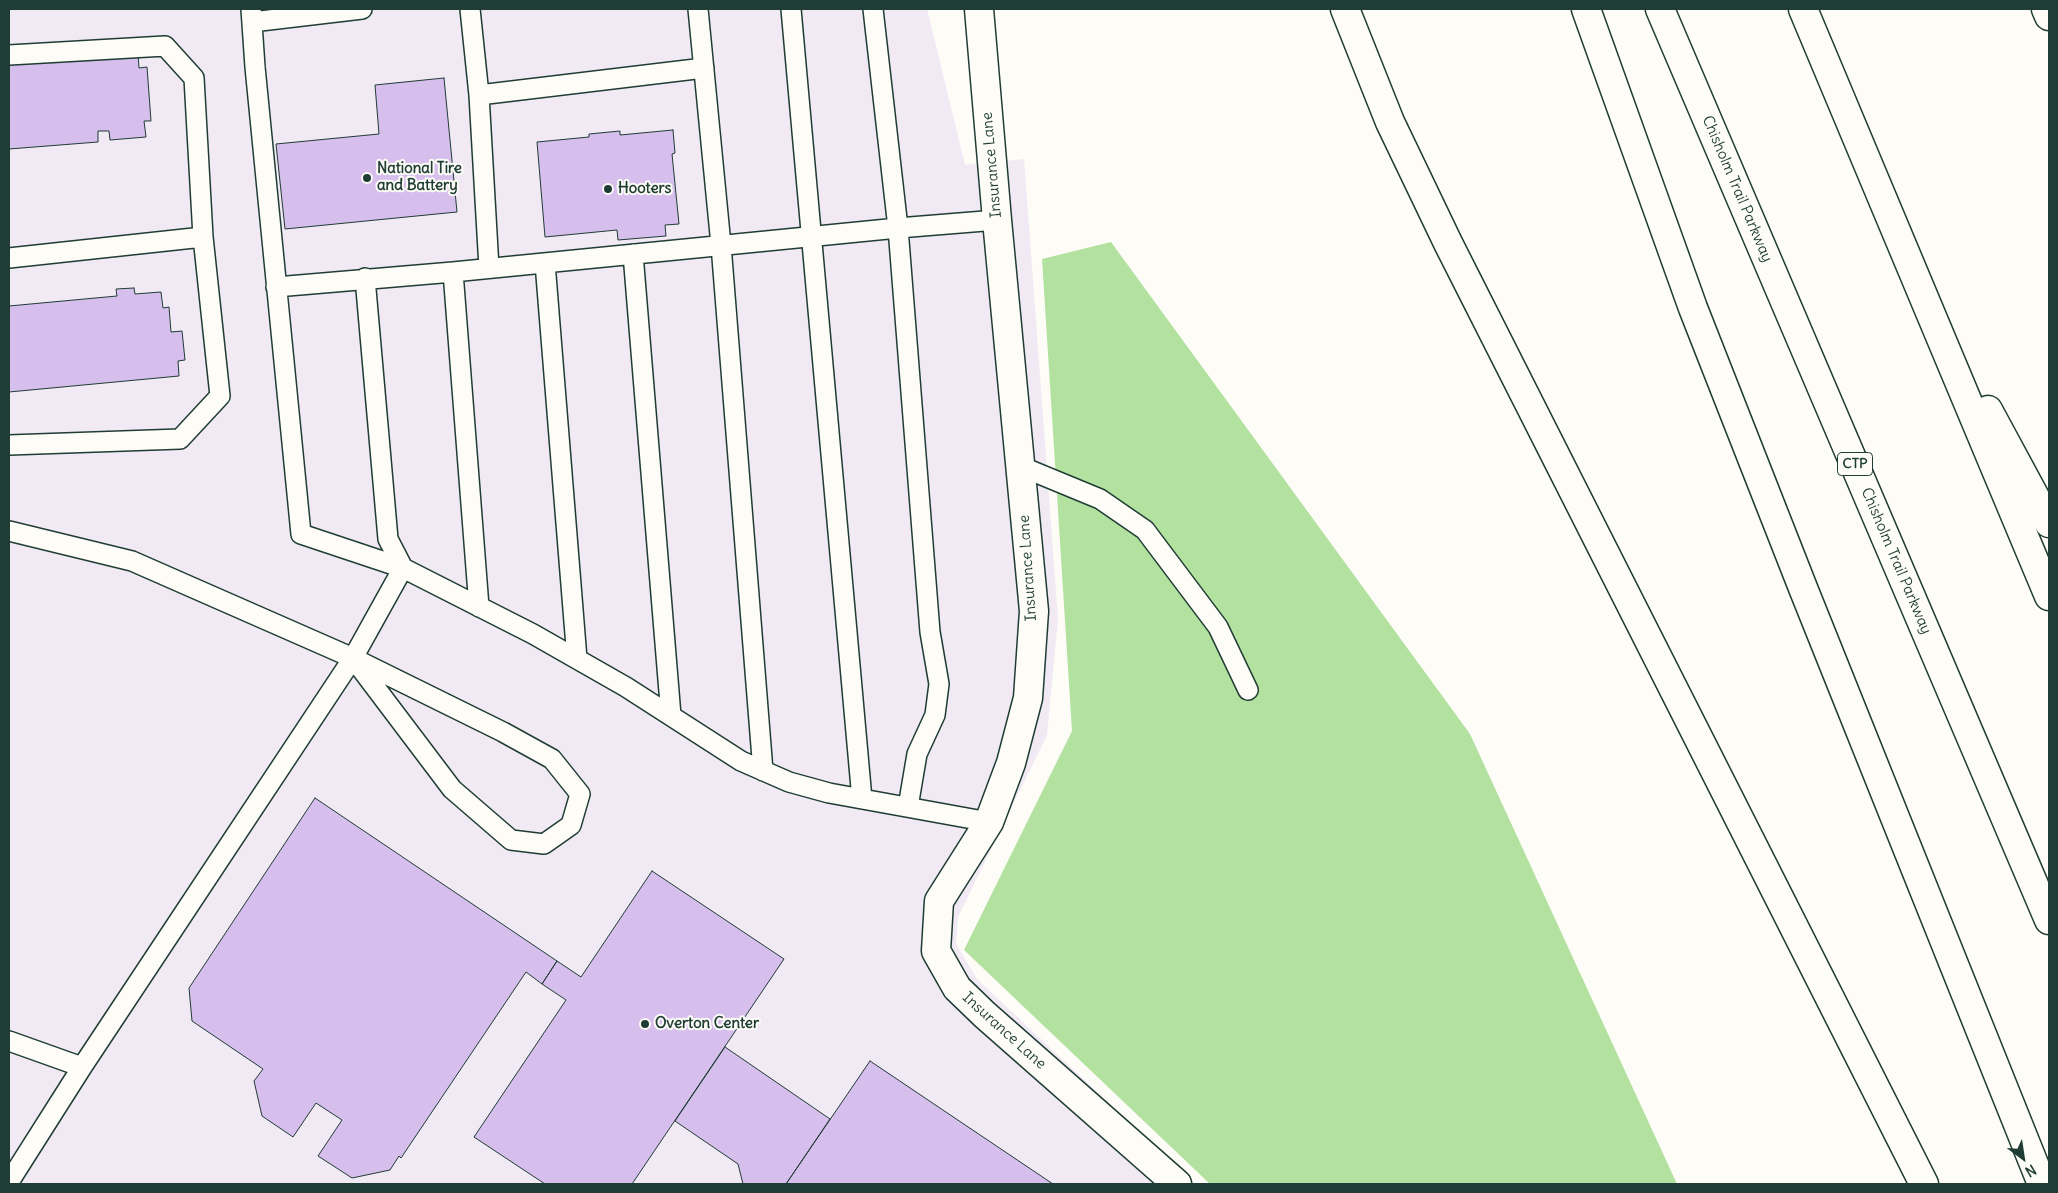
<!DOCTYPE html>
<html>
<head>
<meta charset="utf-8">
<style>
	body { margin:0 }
	#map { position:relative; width:2058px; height:1193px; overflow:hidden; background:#fdfcf7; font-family:Delius,sans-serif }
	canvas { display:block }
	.frame { position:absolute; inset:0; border:10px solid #1f3d34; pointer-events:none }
	.north { position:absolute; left:1998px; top:1133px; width:50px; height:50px; -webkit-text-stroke:4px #fdfcf7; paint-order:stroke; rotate:149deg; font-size:14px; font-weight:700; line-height:20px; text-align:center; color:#1f3d34 }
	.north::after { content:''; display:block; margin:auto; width:18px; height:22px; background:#1f3d34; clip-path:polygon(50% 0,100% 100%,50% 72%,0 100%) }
</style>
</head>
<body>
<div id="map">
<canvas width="2058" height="1193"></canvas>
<div class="frame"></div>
<div class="north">N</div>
</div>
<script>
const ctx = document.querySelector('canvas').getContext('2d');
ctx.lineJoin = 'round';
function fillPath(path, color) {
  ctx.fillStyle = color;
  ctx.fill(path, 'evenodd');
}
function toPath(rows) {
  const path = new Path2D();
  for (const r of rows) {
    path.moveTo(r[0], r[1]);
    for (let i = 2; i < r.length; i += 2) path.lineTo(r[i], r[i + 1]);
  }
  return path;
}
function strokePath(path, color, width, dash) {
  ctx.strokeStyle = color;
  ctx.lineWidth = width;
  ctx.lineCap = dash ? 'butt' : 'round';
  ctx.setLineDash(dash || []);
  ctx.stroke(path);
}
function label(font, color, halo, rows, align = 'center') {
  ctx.font = font + ' Delius,sans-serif';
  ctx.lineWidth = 4;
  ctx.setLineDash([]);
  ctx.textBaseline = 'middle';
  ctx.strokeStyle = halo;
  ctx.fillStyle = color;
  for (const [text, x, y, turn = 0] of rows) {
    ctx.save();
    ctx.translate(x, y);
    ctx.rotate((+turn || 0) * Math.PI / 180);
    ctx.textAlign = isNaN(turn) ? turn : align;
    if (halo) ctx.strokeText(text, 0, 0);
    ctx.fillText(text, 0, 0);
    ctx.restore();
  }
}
fillPath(toPath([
	[9,9,927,9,965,165,1024,159,1058,619,1047,735,958,917,956,944,977,979,1195,1184,9,1184]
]), '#f1e9f4');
fillPath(toPath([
	[1111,242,1470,734,1677,1184,1210,1184,964,950,1072,731,1042,259]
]), '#b3e19f');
const building = toPath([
	[138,54,139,68,147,67,151,121,144,121,146,137,110,140,109,131,98,131,98,142,9,149,9,65,138,54],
	[444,78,457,212,285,229,276,144,379,134,375,85,444,78],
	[673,130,675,153,672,154,679,224,665,225,666,236,618,240,617,230,545,237,537,142,589,137,589,134,620,131,620,135,673,130],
	[134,288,135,294,161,292,163,308,169,307,171,332,182,331,185,360,178,361,179,376,9,392,9,306,117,296,116,289,134,288],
	[315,798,557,961,542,984,526,972,401,1158,399,1156,390,1170,352,1178,318,1156,342,1120,316,1103,293,1137,262,1116,254,1081,263,1069,192,1021,189,988,315,798],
	[652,871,784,959,632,1184,545,1184,474,1137,566,1000,542,984,557,961,581,977,652,871],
	[725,1047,830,1119,786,1184,743,1184,738,1164,675,1121,725,1047],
	[870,1061,1053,1184,786,1184,870,1061]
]);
fillPath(building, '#d6beed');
strokePath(building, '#1f3d34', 1);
const service = toPath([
	[251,9,255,67,301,534,403,568,533,634,626,687,741,761,789,782,829,793,989,822],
	[470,9,479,95,704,68],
	[698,9,721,245,763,771],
	[791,9,862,799],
	[873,9,898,228,930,632,939,684,935,715,917,754,908,807],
	[252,22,362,9],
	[9,55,165,46,194,78,203,237,9,258],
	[479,95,489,268],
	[633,254,671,716],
	[545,263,577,659],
	[453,272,479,607],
	[276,287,453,272,898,228,997,220],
	[9,445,180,439,220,396,203,237],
	[1020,466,1100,499,1145,530,1218,627,1248,690],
	[9,531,132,561,353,658,503,732,552,759,580,794,571,825,544,844,511,840,452,789,353,658],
	[9,1041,82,1067],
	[9,1182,82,1067,353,658,403,568,388,539,365,278]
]);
const minor = toPath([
	[979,9,997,220,1034,611,1028,698,1011,763,989,822,939,901,936,951,957,988,985,1015,1177,1184]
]);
const motorway = toPath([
	[1345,9,1390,122,1448,243,1924,1184],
	[1586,9,1693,308,1803,588,2042,1184],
	[1660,9,2049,920],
	[1803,9,2049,596],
	[2046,9,2049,16],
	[1988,410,2049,523]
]);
strokePath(service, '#1f3d34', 22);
strokePath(minor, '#1f3d34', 31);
strokePath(motorway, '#1f3d34', 31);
strokePath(service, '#fdfcf7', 19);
strokePath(minor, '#fdfcf7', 28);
strokePath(motorway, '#fdfcf7', 28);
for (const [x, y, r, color] of [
	[367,178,5,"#1f3d34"],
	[608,189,5,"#1f3d34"],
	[645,1024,5,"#1f3d34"]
]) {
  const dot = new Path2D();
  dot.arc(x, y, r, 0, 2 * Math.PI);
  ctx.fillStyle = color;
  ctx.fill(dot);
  strokePath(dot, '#fdfcf7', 2);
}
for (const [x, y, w] of [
	[1855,464,35]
]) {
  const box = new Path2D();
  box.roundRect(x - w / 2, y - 11.5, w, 23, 4);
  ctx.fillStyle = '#fdfcf7';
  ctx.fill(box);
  strokePath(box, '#1f3d34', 1);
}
label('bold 14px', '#1f3d34', null, [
	["CTP",1855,464]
]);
label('15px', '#1f3d34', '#fdfcf7', [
	["Insurance Lane",992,165,-95],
	["Chisholm Trail Parkway",1737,189,67],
	["Chisholm Trail Parkway",1896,561,67],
	["Insurance Lane",1028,568,-94],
	["Insurance Lane",1004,1031,42]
]);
label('bold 15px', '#1f3d34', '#fdfcf7', [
	["National Tire",377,169],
	["and Battery",377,186],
	["Hooters",618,189],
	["Overton Center",655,1024]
], 'left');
</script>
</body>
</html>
